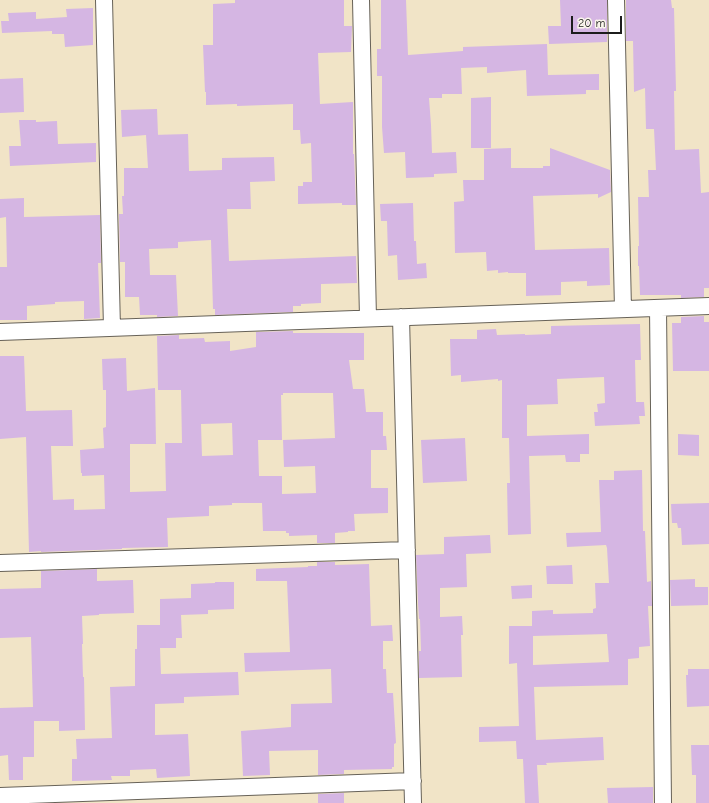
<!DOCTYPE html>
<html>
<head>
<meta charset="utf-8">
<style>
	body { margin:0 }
	#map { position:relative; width:709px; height:803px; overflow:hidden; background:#f1e4c7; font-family:"Comic Neue",sans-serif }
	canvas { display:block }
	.scale { position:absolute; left:571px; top:16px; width:51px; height:18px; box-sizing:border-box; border:2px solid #1c1c1c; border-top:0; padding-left:5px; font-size:12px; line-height:14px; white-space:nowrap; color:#1c1c1c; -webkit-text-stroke:3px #fbf7ec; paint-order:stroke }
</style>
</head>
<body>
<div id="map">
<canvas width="709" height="803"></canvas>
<div class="scale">20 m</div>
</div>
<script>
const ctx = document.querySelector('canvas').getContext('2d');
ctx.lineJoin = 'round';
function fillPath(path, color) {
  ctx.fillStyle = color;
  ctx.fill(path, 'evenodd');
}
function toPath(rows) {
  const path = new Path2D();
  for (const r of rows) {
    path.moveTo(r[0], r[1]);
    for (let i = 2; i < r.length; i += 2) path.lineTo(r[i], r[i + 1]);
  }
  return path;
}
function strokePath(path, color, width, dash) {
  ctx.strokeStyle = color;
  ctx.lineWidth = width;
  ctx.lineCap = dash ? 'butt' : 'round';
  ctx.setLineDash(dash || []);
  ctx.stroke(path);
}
fillPath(toPath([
	[235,0,344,0,344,26,352,26,351,52,318,53,320,104,353,102,353,154,354,154,356,205,342,205,342,203,298,204,298,186,303,186,303,182,312,182,311,143,301,144,300,130,293,130,293,104,237,106,237,104,206,105,206,92,205,92,203,45,213,45,213,4,235,3],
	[381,0,406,0,408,55,463,51,463,47,547,44,548,75,599,74,599,90,586,90,586,94,527,96,526,70,487,73,487,67,461,68,462,94,442,94,442,98,429,98,431,125,432,153,456,152,457,173,434,174,434,177,406,178,405,152,384,153,382,127,382,76,377,76,377,49,381,49],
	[560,0,607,0,607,42,549,44,548,26,561,26],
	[626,0,671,0,672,8,674,8,676,91,674,91,675,150,699,149,701,193,709,192,709,288,704,288,704,297,681,298,681,295,640,295,639,266,638,266,638,246,639,246,638,197,649,197,648,170,656,170,654,129,646,129,645,88,634,92,633,41,626,41],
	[93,8,93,45,65,47,64,34,52,34,52,31,2,33,1,21,9,21,8,13,36,12,36,19,67,17,66,9],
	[23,78,24,112,0,113,0,79],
	[491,97,491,148,471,148,471,98],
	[157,109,158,135,152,135,188,134,189,171,222,170,222,158,274,157,275,181,250,182,251,209,227,209,229,261,356,256,357,283,321,284,321,303,301,304,301,306,293,306,293,312,215,315,215,309,213,309,211,240,178,242,178,248,149,249,150,275,176,275,178,316,157,317,157,315,140,315,139,297,125,297,125,262,120,262,119,214,123,214,122,196,124,196,124,168,148,168,146,135,122,137,121,110],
	[19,120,36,120,36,122,57,121,58,144,96,143,96,162,10,166,9,146,21,146],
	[511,148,511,168,543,168,543,166,550,166,550,148,610,170,611,192,598,198,598,194,533,196,535,250,609,248,610,285,587,286,587,281,561,282,561,295,526,296,526,273,508,273,508,272,498,273,498,270,487,271,486,252,455,253,454,202,464,201,463,180,484,180,484,149],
	[24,198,24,217,100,215,101,263,98,263,100,318,84,319,84,301,55,302,55,304,27,306,27,320,0,320,0,267,7,267,6,217,0,218,0,199],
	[413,203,414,241,416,241,417,264,426,263,427,278,398,280,397,255,388,256,387,221,381,221,380,204],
	[704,316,704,322,709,322,709,371,673,371,672,323,681,323,681,317],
	[640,324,641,360,635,360,636,402,644,402,645,416,639,416,640,424,595,426,594,412,598,412,597,404,605,403,604,377,557,379,558,404,527,405,527,436,589,434,589,454,580,454,580,462,566,462,565,455,529,456,531,534,508,535,507,483,510,483,509,438,502,438,502,380,498,381,498,379,461,382,461,375,451,376,450,339,477,339,477,330,496,329,497,335,525,334,525,335,551,334,551,326],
	[293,331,293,333,364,333,364,360,349,360,353,389,364,389,366,412,383,412,383,436,386,436,387,450,371,450,371,488,388,488,388,513,354,514,355,531,348,531,348,532,335,533,335,543,317,543,317,535,289,536,289,533,286,533,286,531,263,531,262,503,232,503,232,505,209,506,209,516,167,518,168,547,122,548,122,549,96,550,41,552,41,551,29,552,26,437,0,439,0,356,24,356,26,411,72,410,73,446,51,446,53,500,74,499,74,510,105,509,104,475,82,476,82,473,81,473,80,450,104,448,104,447,103,428,106,427,106,390,103,390,102,359,126,358,127,391,155,388,156,444,130,444,130,492,166,491,165,443,182,443,181,390,158,390,157,336,179,335,179,339,204,338,205,342,230,341,230,351,256,347,256,332],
	[283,393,333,393,335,438,283,440,284,467,315,466,316,493,282,494,282,476,259,476,258,440,282,440,281,395,283,395],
	[232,423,233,455,202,456,201,424],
	[678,434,699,435,699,456,678,455],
	[465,438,467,481,423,483,421,440],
	[642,470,643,531,645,531,647,582,651,581,652,606,648,606,650,646,639,647,639,658,628,659,628,685,534,687,536,740,603,737,604,760,546,763,547,765,537,765,539,803,525,803,523,759,517,759,516,741,479,742,479,727,519,726,517,663,509,664,509,626,532,626,532,611,553,610,553,614,593,613,593,609,596,608,595,583,609,583,607,548,606,545,567,547,566,533,601,532,599,480,614,480,614,471],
	[607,634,609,662,533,665,533,636],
	[709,503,709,544,682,545,681,528,678,528,677,523,672,523,671,504],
	[490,535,491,553,466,554,467,587,440,588,440,617,462,616,463,635,461,635,462,677,419,678,419,651,421,651,420,619,419,619,418,603,416,555,444,554,444,537],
	[317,562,335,562,335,565,369,564,371,626,392,625,393,641,383,641,383,669,386,669,387,693,393,693,396,743,394,744,394,767,392,767,392,769,344,770,344,774,318,775,318,750,269,751,270,775,243,776,241,731,291,727,291,704,332,703,331,669,245,672,244,653,290,652,287,581,256,581,256,569,308,567,308,566,317,566],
	[572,565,573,584,547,584,546,566],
	[97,569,97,581,133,580,134,613,99,614,99,615,82,616,83,644,82,644,83,677,84,677,85,730,59,731,59,721,34,721,34,757,23,757,23,780,9,780,8,755,0,756,0,708,33,707,31,637,0,638,0,589,41,588,41,571],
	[695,579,695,587,708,587,708,605,671,606,670,580],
	[215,582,234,582,234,609,208,610,208,614,181,615,182,638,176,638,176,648,160,648,161,674,238,672,239,695,184,697,184,703,155,704,155,735,188,734,190,776,157,778,156,769,130,770,130,776,111,776,112,780,72,781,72,759,77,759,76,739,112,738,110,687,135,686,135,649,137,649,137,625,160,625,160,599,191,598,191,584,215,583],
	[532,585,532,598,512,599,511,586],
	[688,669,709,669,709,706,687,707,686,675,688,675],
	[691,745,709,745,709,803,696,803,696,775,692,775],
	[653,787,653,803,608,803,607,788],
	[344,793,344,803,318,803,318,794]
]), '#d5b6e3');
const street = toPath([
	[104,0,112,328],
	[361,0,368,318],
	[616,0,623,309],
	[658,308,663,803],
	[401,317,413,803],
	[0,332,709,306],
	[0,563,407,550],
	[0,796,413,781]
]);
strokePath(street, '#676258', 18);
strokePath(street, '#fff', 16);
</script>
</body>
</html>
